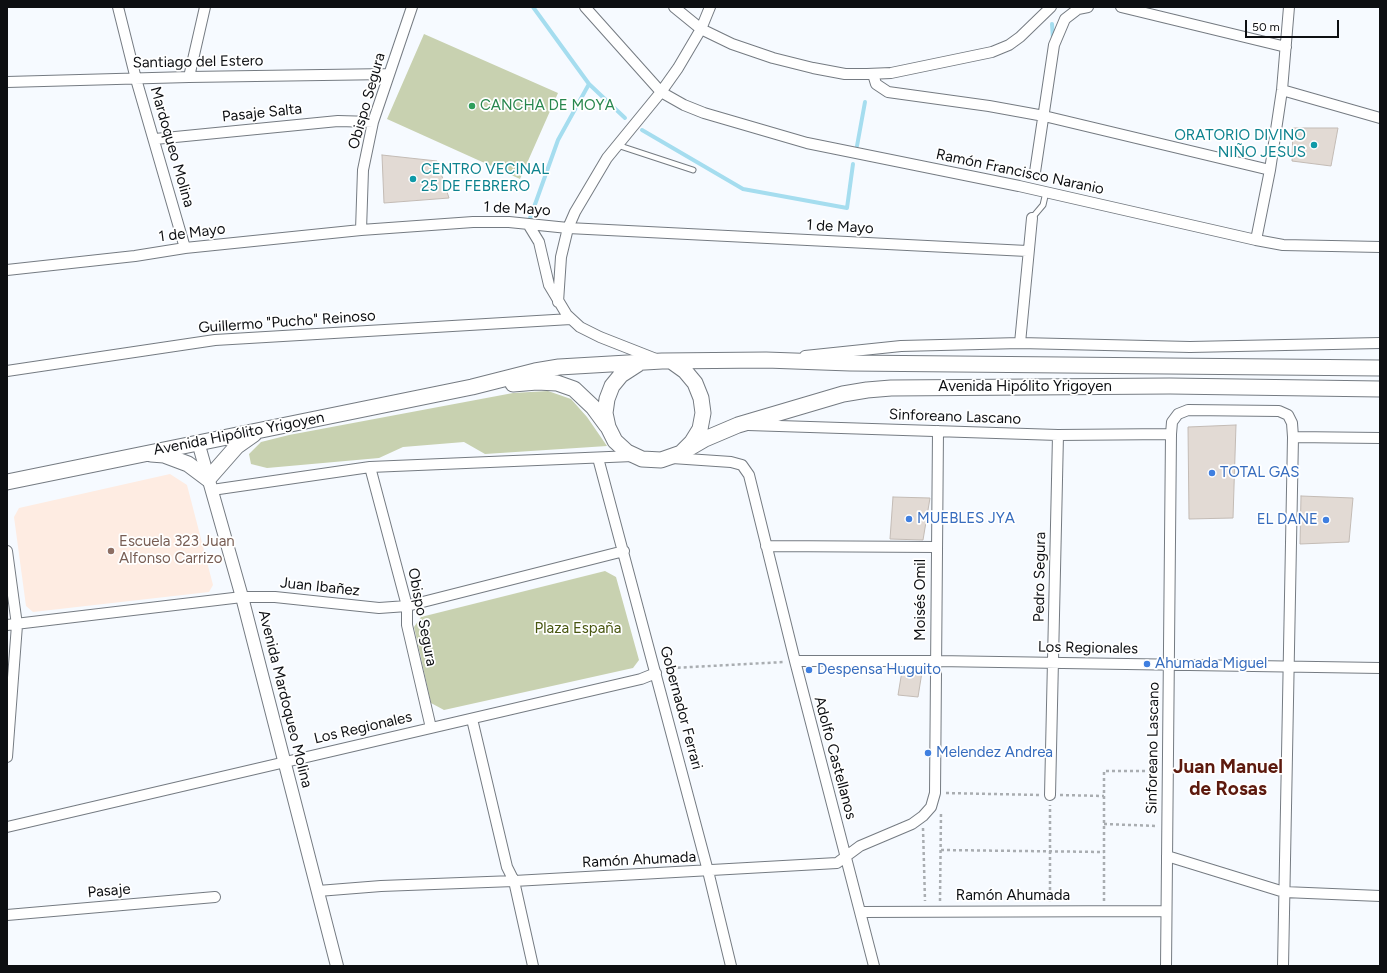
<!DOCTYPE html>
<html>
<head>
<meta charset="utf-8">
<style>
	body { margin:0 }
	#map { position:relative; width:1387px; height:973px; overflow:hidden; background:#f6faff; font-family:Figtree,sans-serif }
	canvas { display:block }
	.frame { position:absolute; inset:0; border:8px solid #0d0f12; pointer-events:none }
	.scale { position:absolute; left:1245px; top:20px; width:94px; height:18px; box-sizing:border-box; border:2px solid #0d0f12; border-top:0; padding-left:5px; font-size:12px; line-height:14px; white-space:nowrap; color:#0d0f12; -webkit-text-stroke:3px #fff; paint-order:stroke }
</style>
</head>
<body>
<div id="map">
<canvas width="1387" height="973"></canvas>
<div class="frame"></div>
<div class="scale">50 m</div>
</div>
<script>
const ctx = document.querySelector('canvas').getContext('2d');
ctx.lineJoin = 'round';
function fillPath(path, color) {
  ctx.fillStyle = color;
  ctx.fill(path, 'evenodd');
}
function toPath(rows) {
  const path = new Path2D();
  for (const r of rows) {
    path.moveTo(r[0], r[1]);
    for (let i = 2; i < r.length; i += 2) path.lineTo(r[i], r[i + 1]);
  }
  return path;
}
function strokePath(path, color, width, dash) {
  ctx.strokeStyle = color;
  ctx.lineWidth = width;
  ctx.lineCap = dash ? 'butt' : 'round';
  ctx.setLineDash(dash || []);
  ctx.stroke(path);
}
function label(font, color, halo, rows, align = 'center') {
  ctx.font = font + ' Figtree,sans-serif';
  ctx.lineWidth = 3.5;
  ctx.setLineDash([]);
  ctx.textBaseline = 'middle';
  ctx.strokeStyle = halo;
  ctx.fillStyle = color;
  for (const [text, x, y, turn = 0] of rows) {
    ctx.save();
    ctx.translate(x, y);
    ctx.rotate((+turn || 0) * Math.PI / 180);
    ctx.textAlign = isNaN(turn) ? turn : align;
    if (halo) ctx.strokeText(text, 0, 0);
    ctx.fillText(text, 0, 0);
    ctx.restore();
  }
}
fillPath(toPath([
	[170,474,187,485,213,585,209,592,33,612,26,606,14,517,19,508]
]), '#feece2');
fillPath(toPath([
	[424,34,558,93,520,179,387,119],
	[548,391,571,399,587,417,607,446,485,454,464,442,403,447,379,458,267,468,251,464,249,454,261,442,289,435,513,393],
	[605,571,616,577,639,660,633,668,444,710,431,703,414,627,421,617]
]), '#c8d1b0');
strokePath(toPath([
	[533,7,589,84,625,118],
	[1052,24,1053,39],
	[642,130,743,189,847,208,853,164],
	[857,146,865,102],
	[528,224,558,140,589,84]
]), '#a5ddef', 4);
const building = toPath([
	[1293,128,1338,128,1331,166,1292,161,1293,128],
	[382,155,437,161,449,198,384,203,382,155],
	[1236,425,1233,518,1189,519,1188,427,1236,425],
	[1301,496,1353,498,1349,542,1300,544,1301,496],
	[893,497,930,498,923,540,890,539,893,497],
	[902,671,922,672,918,697,898,695,902,671]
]);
fillPath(building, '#e2dad4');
strokePath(building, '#c3bbb5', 1);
const service = toPath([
	[617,145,693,170],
	[1032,218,1043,205,1046,192]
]);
const minor = toPath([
	[118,7,136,79,185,248],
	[585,7,661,92,684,105,704,113,807,143,1019,186,1256,240,1283,245,1380,247],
	[674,7,701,29,732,44,773,58,813,68,845,74,867,74,891,73,992,52,1009,45,1020,37,1051,7],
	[1121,7,1286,47],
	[873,74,876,84,888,92,989,106,1044,116,1270,170],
	[189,77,205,7],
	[7,82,189,77,389,74],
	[1282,90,1380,118],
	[155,139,338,121,373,122],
	[1035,172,1054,45,1065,19,1078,9,1088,7],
	[528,224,539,242,549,285,567,315,580,327,600,337,656,359],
	[361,230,363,170,373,122,412,7],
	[1256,240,1270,170,1282,90,1289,7],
	[7,270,135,256,185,248,361,230,473,222,509,222,568,228,1027,251],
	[558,302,561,257,568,228,575,212,607,158,661,92,678,68,701,29,710,7],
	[1020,343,1032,218],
	[805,356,901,346,1020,343,1190,347,1380,343],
	[7,371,215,340,571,319],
	[748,425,1058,435,1171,434,1172,422,1178,414,1188,410,1279,411,1288,415,1292,423,1293,437,1380,438],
	[598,458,708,871,731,966],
	[672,458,731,462,742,465,749,475,795,661,874,966],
	[370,467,407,606,407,625,431,728],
	[212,490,370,467,633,456],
	[766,546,936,547],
	[7,551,17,625,7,757],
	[7,625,242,597,275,597,379,608,407,606,624,551],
	[795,661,936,661,1380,668],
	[472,719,507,867,514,881,533,966],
	[1050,795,1058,435],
	[7,827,641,679,656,673],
	[1167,856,1284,892,1380,896],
	[318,891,381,886,514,881,837,863,860,846,912,824,923,816,931,807,935,793,938,431],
	[860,912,1166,911],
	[7,915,215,897],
	[1166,966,1171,434],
	[1283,966,1293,437]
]);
const tertiary = toPath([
	[198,442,242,597,337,966]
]);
const primary = toPath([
	[638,364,621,375,612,386,607,399,605,413,608,427,615,441,627,452,642,459,661,460,681,453,692,442,700,429,703,413,701,398,695,383,685,371,671,361],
	[513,384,537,382,557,383,574,389,593,407,607,426],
	[681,453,705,439,738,425,843,394,867,390,891,388,1170,386,1380,389],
	[151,454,164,455,188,464,208,479,237,446,254,434],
	[7,482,472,387,535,371,559,367,662,361,766,360,850,363,1380,368]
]);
strokePath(service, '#757b82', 7);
strokePath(minor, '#757b82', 12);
strokePath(tertiary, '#757b82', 14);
strokePath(primary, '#757b82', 17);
strokePath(toPath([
	[666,670,673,668,784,662],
	[946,793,1041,795],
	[1060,795,1104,796],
	[1104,824,1158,826],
	[923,828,925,901],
	[941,850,1104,852],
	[940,901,941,812],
	[1104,901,1104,771,1157,771],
	[1050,902,1050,805]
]), '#a9adb1', 2.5, [3, 3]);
strokePath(service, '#fff', 5);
strokePath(minor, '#fff', 10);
strokePath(tertiary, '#fff', 12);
strokePath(primary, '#fff', 15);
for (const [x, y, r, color] of [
	[472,106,4,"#2e9e5b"],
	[1314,145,4,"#0f9aa8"],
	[413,179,4,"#0f9aa8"],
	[1212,473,4,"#3f7fe0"],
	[909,519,4,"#3f7fe0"],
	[1326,520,4,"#3f7fe0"],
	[111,551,4,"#8d6e63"],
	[1147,664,4,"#3f7fe0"],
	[809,670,4,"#3f7fe0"],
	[928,753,4,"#3f7fe0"]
]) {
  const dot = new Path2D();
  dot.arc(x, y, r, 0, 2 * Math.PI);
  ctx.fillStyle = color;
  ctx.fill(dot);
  strokePath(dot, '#fff', 1.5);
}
label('15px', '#0d0f12', '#fff', [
	["Santiago del Estero",198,62,-1],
	["Obispo Segura",367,101,-74],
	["Pasaje Salta",262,113,-6],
	["Mardoqueo Molina",172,147,74],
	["Ramón Francisco Naranio",1020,172,12],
	["1 de Mayo",517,209,3],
	["1 de Mayo",840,227,3],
	["1 de Mayo",192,233,-7],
	["Guillermo \"Pucho\" Reinoso",287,322,-4],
	["Avenida Hipólito Yrigoyen",1025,387],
	["Sinforeano Lascano",955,417,2],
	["Avenida Hipólito Yrigoyen",239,434,-11],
	["Pedro Segura",1040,577,-89],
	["Juan Ibañez",320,587,6],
	["Moisés Omil",921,600,-90],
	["Obispo Segura",422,617,79],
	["Los Regionales",1088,648,1],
	["Avenida Mardoqueo Molina",285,699,76],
	["Gobernador Ferrari",681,708,75],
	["Los Regionales",363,728,-13],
	["Sinforeano Lascano",1153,748,-89],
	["Adolfo Castellanos",835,758,75],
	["Ramón Ahumada",639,860,-3],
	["Pasaje",109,891,-5],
	["Ramón Ahumada",1013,896]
]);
label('15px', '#27864d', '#fff', [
	["CANCHA DE MOYA",480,106]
], 'left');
label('15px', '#0d838f', '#fff', [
	["ORATORIO DIVINO",1306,136],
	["NIÑO JESUS",1306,153],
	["CENTRO VECINAL",421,170,"left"],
	["25 DE FEBRERO",421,187,"left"]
], 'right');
label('15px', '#366cbe', '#fff', [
	["TOTAL GAS",1220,473],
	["MUEBLES JYA",917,519],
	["EL DANE",1318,520,"right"],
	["Ahumada Miguel",1155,664],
	["Despensa Huguito",817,670],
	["Melendez Andrea",936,753]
], 'left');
label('15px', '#785e54', '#fff', [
	["Escuela 323 Juan",119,542],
	["Alfonso Carrizo",119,559]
], 'left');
label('15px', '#485610', '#fff', [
	["Plaza España",578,629]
]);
label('bold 19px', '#5d1a0e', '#fff', [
	["Juan Manuel",1228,767],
	["de Rosas",1228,789]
]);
</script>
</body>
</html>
